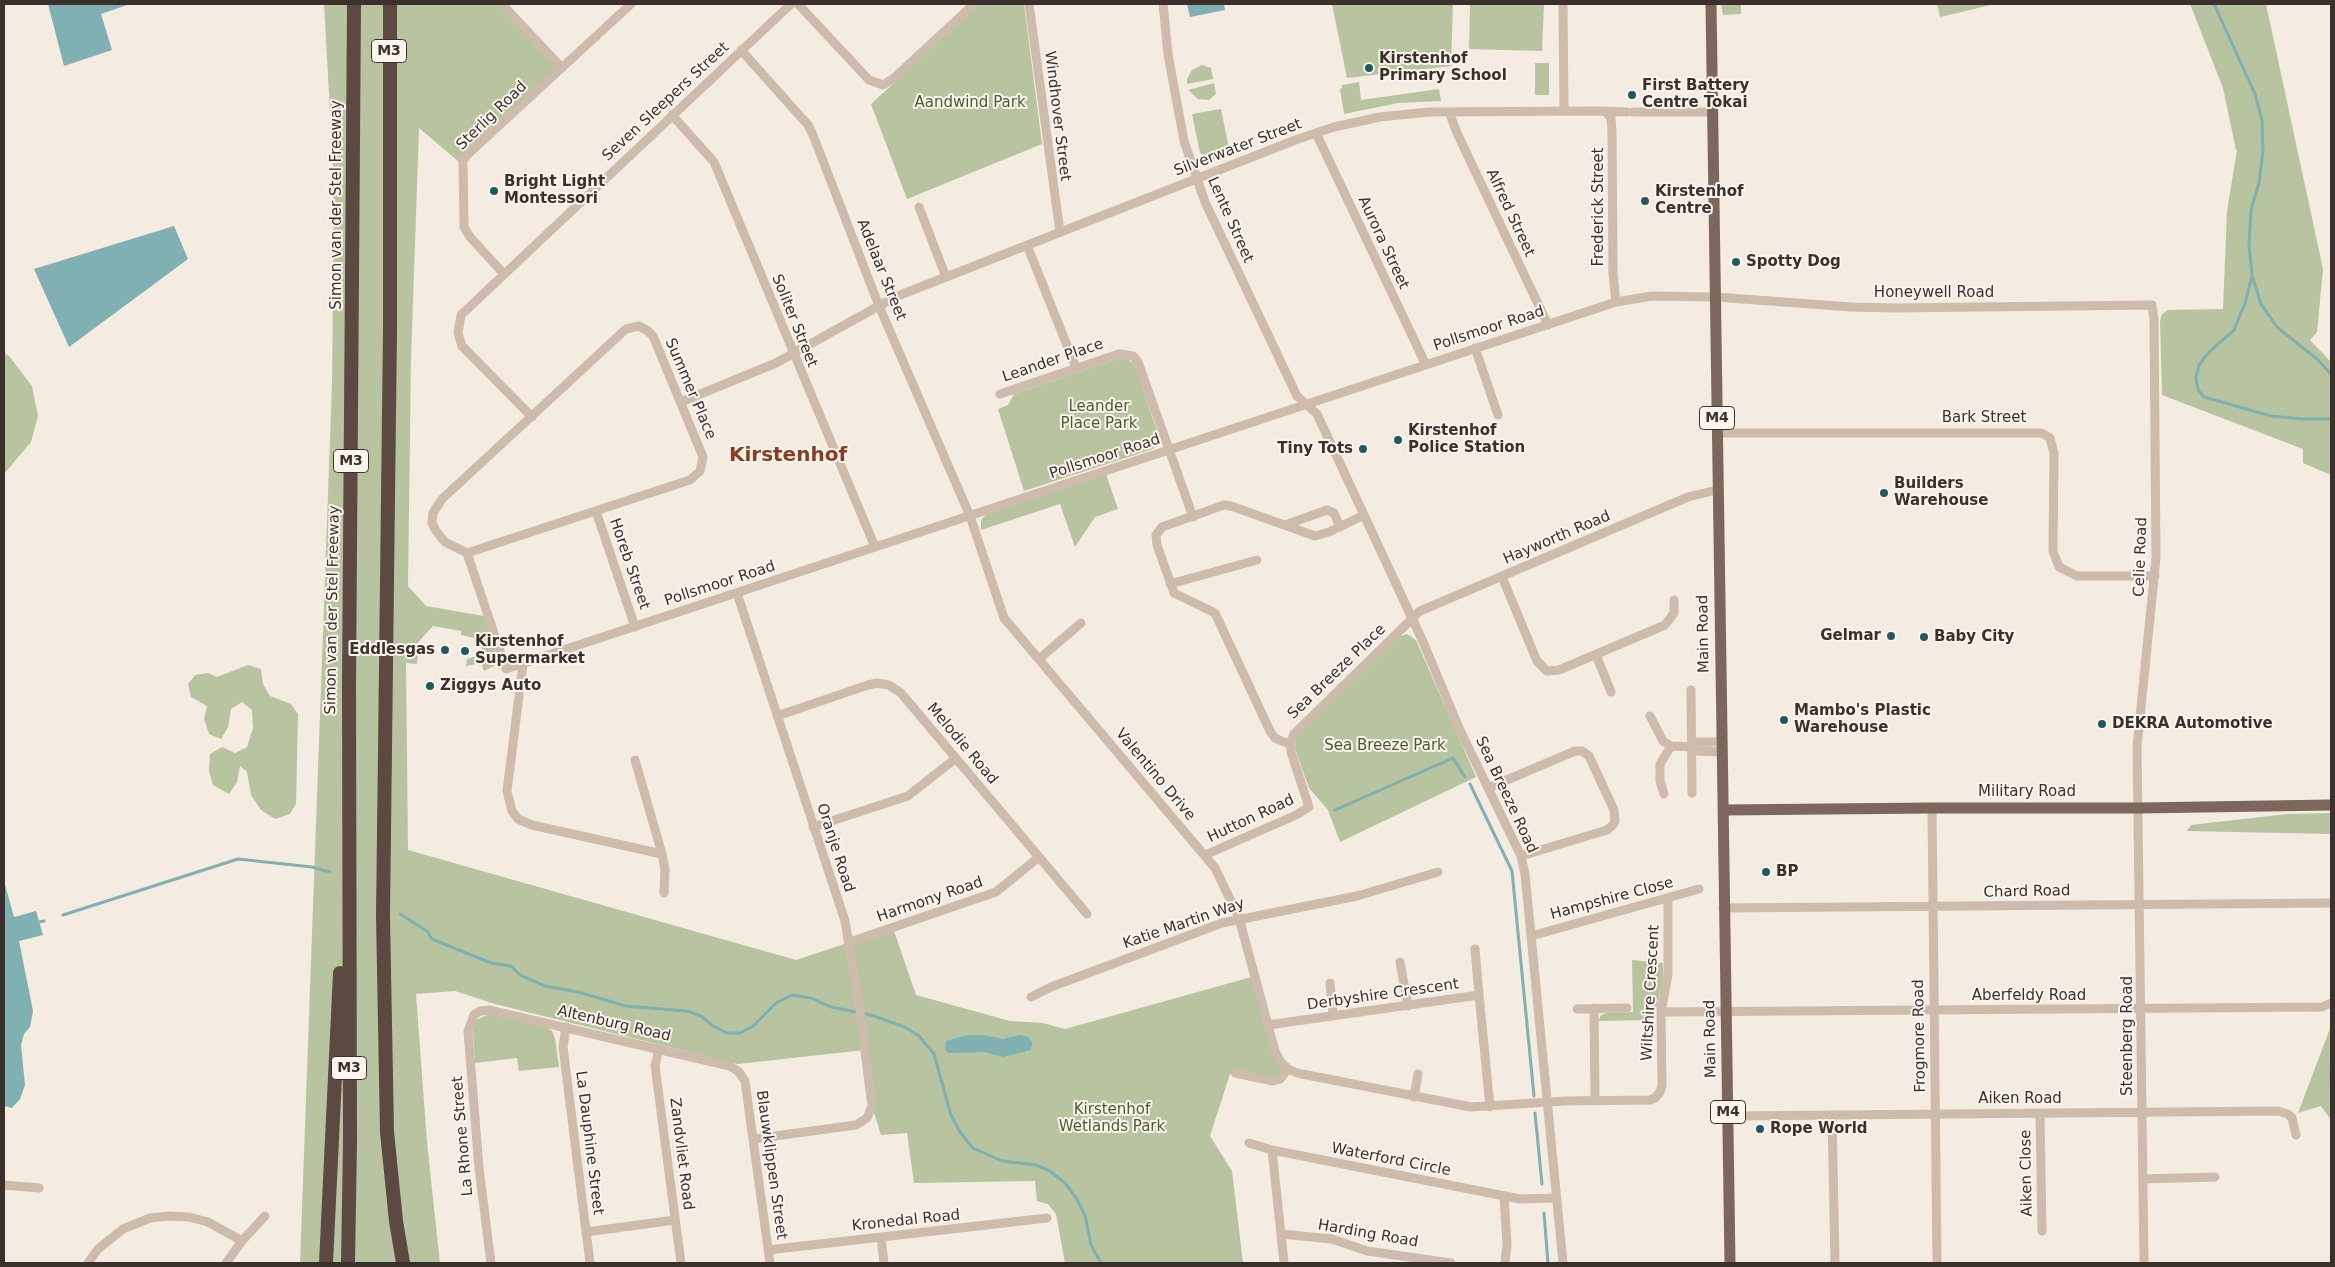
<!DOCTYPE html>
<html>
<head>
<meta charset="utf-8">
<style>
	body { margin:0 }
	#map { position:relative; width:2335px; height:1267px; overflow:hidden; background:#f4ebe1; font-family:"DejaVu Sans",sans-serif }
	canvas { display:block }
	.frame { position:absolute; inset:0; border:5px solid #3b302b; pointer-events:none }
</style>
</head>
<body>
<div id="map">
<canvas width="2335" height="1267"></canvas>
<div class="frame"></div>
</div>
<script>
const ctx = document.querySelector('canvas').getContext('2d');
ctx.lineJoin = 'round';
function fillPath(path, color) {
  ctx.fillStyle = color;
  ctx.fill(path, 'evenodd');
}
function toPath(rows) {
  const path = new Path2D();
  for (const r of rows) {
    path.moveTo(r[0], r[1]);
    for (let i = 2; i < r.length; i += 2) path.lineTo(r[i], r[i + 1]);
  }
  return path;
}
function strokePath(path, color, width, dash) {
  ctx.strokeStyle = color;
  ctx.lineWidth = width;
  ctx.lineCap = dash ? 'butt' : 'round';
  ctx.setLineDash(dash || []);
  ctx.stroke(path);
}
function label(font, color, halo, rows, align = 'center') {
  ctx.font = font + ' "DejaVu Sans",sans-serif';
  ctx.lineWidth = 4;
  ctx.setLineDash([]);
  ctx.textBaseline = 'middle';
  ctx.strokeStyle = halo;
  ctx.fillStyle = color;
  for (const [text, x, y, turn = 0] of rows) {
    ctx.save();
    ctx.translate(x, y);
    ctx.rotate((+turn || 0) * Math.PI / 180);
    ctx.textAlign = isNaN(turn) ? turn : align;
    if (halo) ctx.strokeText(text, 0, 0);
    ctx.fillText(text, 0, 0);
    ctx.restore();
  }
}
fillPath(toPath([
	[324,4,502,4,562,68,463,161,458,161,419,128,411,359,408,586,426,606,484,616,497,656,494,666,484,671,481,663,466,666,467,659,483,654,479,639,461,635,461,631,433,626,412,649,418,655,417,664,406,663,408,850,796,960,893,928,916,995,1010,1021,1043,1023,1065,1029,1255,976,1268,1025,1288,1069,1280,1079,1230,1074,1210,1136,1232,1171,1243,1263,1065,1263,1056,1214,1048,1204,1037,1201,1035,1181,914,1183,907,1133,881,1135,872,1106,865,1050,738,1064,495,1004,455,991,416,994,427,1142,440,1263,300,1263,332,385,334,183],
	[980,4,1024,4,1042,144,907,199,871,104],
	[1332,4,1453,4,1451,66,1347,78],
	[1470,4,1544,4,1542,51,1469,49],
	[1721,4,1741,4,1741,14,1723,15],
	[1937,4,1995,4,1940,17],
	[2190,4,2266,4,2323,269,2317,332,2310,340,2331,362,2331,475,2303,463,2303,449,2162,395,2160,321,2162,314,2168,310,2223,309,2227,211,2237,150,2236,150,2223,88],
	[1535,63,1549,63,1549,95,1535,95],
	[1202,65,1211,68,1213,79,1187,84,1187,79,1192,70],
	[1359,82,1361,100,1439,89,1441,101,1398,103,1344,114,1340,89,1342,88,1342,85],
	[1214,83,1216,94,1209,100,1198,99,1188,90],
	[1221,109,1230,153,1212,160,1200,153,1192,114],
	[4,353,9,356,32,386,38,416,31,442,4,474],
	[1118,359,1128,359,1135,365,1158,434,1158,441,1153,449,1024,491,998,409,1008,405,1014,394],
	[1106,474,1118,509,1095,517,1075,547,1060,504,981,530,981,520,987,514],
	[1407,634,1416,640,1476,777,1340,842,1328,810,1309,788,1295,749,1296,738,1397,637],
	[248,665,261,669,263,684,270,696,291,704,298,714,296,804,290,814,275,819,261,810,251,795,247,772,240,766,237,782,229,794,213,785,209,771,210,754,222,747,235,753,247,747,253,728,252,710,242,702,231,709,228,727,221,739,209,734,204,719,207,706,191,697,188,684,195,675,208,673,217,677],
	[2331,813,2331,834,2187,831,2191,825,2287,814],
	[1632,960,1663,963,1663,979,1654,1020,1598,1021,1601,1015,1606,1013,1633,1012],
	[489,1014,546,1027,552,1031,555,1038,559,1067,519,1071,517,1058,475,1063,473,1031,476,1020],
	[2331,1026,2331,1120,2321,1106,2298,1113]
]), '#b8c4a0');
fillPath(toPath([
	[48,4,130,4,101,14,112,50,64,66],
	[1187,4,1224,4,1225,10,1190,17],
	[174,226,188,259,69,347,34,269],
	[4,881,14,917,36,911,43,935,19,941,33,1011,30,1027,24,1034,21,1045,25,1085,20,1099,12,1108,4,1106],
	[968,1035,984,1035,1003,1039,1019,1035,1028,1037,1032,1042,1031,1050,1003,1057,985,1052,948,1053,945,1049,946,1041]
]), '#7fb0b2');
strokePath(toPath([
	[2214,4,2255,94,2262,120,2263,151,2259,183,2251,210,2249,245,2252,275,2261,304,2277,327,2317,359,2331,374],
	[2252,276,2245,303,2234,330,2209,352,2199,365,2196,378,2198,390,2204,397,2271,416,2302,419,2331,419],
	[1470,784,1512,871,1534,1096],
	[1335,810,1453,758,1465,777],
	[400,914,427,931,432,939,491,963,511,966,520,975,545,986,578,992,626,1006,687,1011,701,1016,713,1026,727,1033,740,1033,753,1026,776,1003,792,995,811,998,831,1007,871,1015,905,1027,919,1036,934,1054,951,1115,960,1132,973,1148,1002,1161,1036,1165,1050,1171,1065,1183,1076,1198,1085,1215,1091,1245,1101,1263],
	[63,915,238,859,312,867,330,872],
	[39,922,44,921],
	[2331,1067,2331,1083],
	[1535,1113,1542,1184],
	[1544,1213,1548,1263]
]), '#7fb0b2', 3);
strokePath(toPath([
	[502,4,562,68],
	[798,4,869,80,883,85,894,78,974,4],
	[1029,4,1060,232],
	[1163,4,1168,54,1184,141,1205,202,1297,396,1317,414,1424,644,1459,728,1521,856,1525,874,1563,1263],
	[1563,4,1564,111],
	[741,50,808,125,813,135,879,306,970,516,1004,618,1215,868,1239,918,1275,1051,1280,1061,1288,1069,1297,1073,1471,1107,1565,1101,1650,1100,1655,1098,1660,1092,1662,1086,1661,1012,1668,975,1668,898],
	[1449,112,1457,133,1548,325],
	[1633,112,1713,112],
	[1607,113,1611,118,1612,131,1613,273,1616,302],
	[672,115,714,162,875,547],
	[1316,133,1426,365],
	[919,207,946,277],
	[1027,245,1076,368],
	[503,273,470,237,464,227,463,161,466,156,631,4],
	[639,326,648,331,653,336,703,457,700,471,690,480,467,553,445,542,436,531,432,523,433,513,442,499,626,329,639,326],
	[1475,348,1498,415],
	[1000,394,1119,354,1133,356,1138,362,1193,517],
	[681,402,776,363,895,297,1298,139,1334,127,1380,117,1429,112,1597,111,1627,112],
	[532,417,462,346,458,333,461,315,791,4],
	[1717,433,2042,433,2050,438,2054,453,2053,551,2059,567,2077,576,2155,576],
	[596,511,635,627],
	[1285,525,1327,510,1334,513,1340,527],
	[467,553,506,669,1616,302,1652,296,1716,297,1851,307,1894,308,2152,305,2154,320,2156,558,2137,747,2144,1263],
	[1502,577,1537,661,1547,671,1559,670,1665,625,1674,613,1674,600],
	[1170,584,1257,560],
	[737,593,845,921,859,1004,872,1106,867,1118,856,1125,753,1139],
	[1596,655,1611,692],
	[1039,659,1081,623],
	[523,664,507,791,512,811,518,819,532,825,662,854],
	[1691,690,1692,793],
	[777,716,868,685,877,683,889,685,901,693,1087,914],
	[1650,716,1663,741,1671,746],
	[1291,745,1275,738,1270,731,1215,613,1174,593,1157,545,1156,535,1162,527,1224,505,1231,506,1315,536,1329,532,1364,515],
	[1693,747,1698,751,1722,752],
	[635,760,662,854,665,869,664,893],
	[1488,788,1575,751,1582,751,1589,756,1614,810,1615,821,1613,825,1607,830,1521,856],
	[1664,794,1660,781,1660,764,1671,746,1693,747,1698,742,1721,742],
	[1932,808,1937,1263],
	[813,827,908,796,956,758],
	[1205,855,1296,815,1309,807,1291,752,1291,741,1294,734,1420,611,1688,497,1717,490],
	[1723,908,2331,903],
	[1531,936,1699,889],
	[850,942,996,892,1039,857],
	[1475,949,1479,995],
	[1400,962,1408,1006],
	[1330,983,1333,1016],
	[1031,997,1051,987,1222,923,1357,896,1438,872],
	[1594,1008,1595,1100],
	[1577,1009,1627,1008],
	[1661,1012,2322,1007,2331,1003],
	[1268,1025,1479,995,1490,1107],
	[566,1027,563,1047,590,1263],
	[659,1049,655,1066,681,1263],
	[1235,1073,1273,1081,1280,1079,1288,1069],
	[1414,1097,1418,1074],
	[2040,1113,2042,1231],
	[1832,1115,1835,1263],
	[1728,1116,2278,1111,2288,1114,2292,1118,2296,1135],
	[1249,1143,1272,1150,1520,1199,1557,1198],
	[1272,1150,1284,1263],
	[2143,1179,2215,1177],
	[4,1185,39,1188],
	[1504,1196,1507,1245,1505,1263],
	[586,1232,675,1220],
	[1281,1234,1332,1239,1367,1251,1451,1263],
	[881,1237,884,1263],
	[768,1250,1047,1218],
	[88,1263,98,1249,123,1229,150,1218,169,1216,189,1217,208,1222,242,1241],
	[226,1263,242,1241,265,1216],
	[491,1263,479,1168,468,1031,474,1015,480,1011,489,1010,730,1066,739,1072,745,1081,770,1263]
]), '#cdbbac', 9);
strokePath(toPath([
	[1711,4,1730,1263],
	[1723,810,1932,808,2139,808,2331,805]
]), '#7d675c', 11);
strokePath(toPath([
	[390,4,390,330,383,916,387,1132,396,1221,403,1263],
	[326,1263,340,973],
	[348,1263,350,1143,349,684,354,4]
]), '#5c4a42', 14);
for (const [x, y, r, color] of [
	[1369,68,5,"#1f5a5e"],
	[1632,95,5,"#1f5a5e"],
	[494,191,5,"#1f5a5e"],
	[1645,201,5,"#1f5a5e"],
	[1736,262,5,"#1f5a5e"],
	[1398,440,5,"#1f5a5e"],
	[1363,449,5,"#1f5a5e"],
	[1884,493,5,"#1f5a5e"],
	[1891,636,5,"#1f5a5e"],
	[1924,637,5,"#1f5a5e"],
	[445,650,5,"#1f5a5e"],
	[465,651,5,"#1f5a5e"],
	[430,686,5,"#1f5a5e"],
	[1784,720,5,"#1f5a5e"],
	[2102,724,5,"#1f5a5e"],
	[1766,872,5,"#1f5a5e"],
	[1760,1129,5,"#1f5a5e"]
]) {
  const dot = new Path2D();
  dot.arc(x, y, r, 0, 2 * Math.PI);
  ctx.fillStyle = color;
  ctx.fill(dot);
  strokePath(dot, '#fbf5ee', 2);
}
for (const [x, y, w] of [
	[389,51,35],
	[1717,418,35],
	[351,461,35],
	[349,1068,35],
	[1728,1112,35]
]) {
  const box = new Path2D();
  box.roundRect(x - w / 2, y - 11.5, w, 23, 4);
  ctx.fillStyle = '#fbf5ee';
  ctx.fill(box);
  strokePath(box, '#3b302b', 1);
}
label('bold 14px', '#3b302b', null, [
	["M3",389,51],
	["M4",1717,418],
	["M3",351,461],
	["M3",349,1068],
	["M4",1728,1112]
]);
label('bold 15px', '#3b302b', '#fbf5ee', [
	["Kirstenhof",1379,59],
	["Primary School",1379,76],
	["First Battery",1642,86],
	["Centre Tokai",1642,103],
	["Bright Light",504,182],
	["Montessori",504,199],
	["Kirstenhof",1655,192],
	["Centre",1655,209],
	["Spotty Dog",1746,262],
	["Kirstenhof",1408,431],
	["Police Station",1408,448],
	["Tiny Tots",1353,449,"right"],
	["Builders",1894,484],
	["Warehouse",1894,501],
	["Gelmar",1881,636,"right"],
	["Baby City",1934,637],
	["Kirstenhof",475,642],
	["Supermarket",475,659],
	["Eddlesgas",435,650,"right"],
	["Ziggys Auto",440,686],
	["Mambo's Plastic",1794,711],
	["Warehouse",1794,728],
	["DEKRA Automotive",2112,724],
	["BP",1776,872],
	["Rope World",1770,1129]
], 'left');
label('15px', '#3b302b', '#fbf5ee', [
	["Seven Sleepers Street",666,102,-43],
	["Sterlig Road",492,116,-44],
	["Windhover Street",1057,116,83],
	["Silverwater Street",1238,148,-21],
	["Simon van der Stel Freeway",337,205,-90],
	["Frederick Street",1599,207,-90],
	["Alfred Street",1510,213,65],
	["Lente Street",1230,220,66],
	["Aurora Street",1383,243,65],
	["Adelaar Street",881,270,68],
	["Honeywell Road",1934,293],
	["Soliter Street",794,321,68],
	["Pollsmoor Road",1489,329,-18],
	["Leander Place",1053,361,-19],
	["Summer Place",690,389,67],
	["Bark Street",1984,418],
	["Pollsmoor Road",1105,457,-18],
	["Hayworth Road",1557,538,-23],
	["Celie Road",2141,557,-88],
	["Horeb Street",629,564,71],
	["Pollsmoor Road",720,584,-18],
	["Simon van der Stel Freeway",333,610,-89],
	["Main Road",1704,634,-91],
	["Sea Breeze Place",1337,672,-44],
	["Melodie Road",962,744,50],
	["Valentino Drive",1155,775,50],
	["Military Road",2027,792],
	["Sea Breeze Road",1506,795,65],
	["Hutton Road",1251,819,-25],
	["Oranje Road",835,848,72],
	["Chard Road",2027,892,-1],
	["Hampshire Close",1612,899,-15],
	["Harmony Road",930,900,-19],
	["Katie Martin Way",1184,924,-19],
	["Wiltshire Crescent",1651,993,-87],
	["Derbyshire Crescent",1383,995,-8],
	["Aberfeldy Road",2029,996],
	["Altenburg Road",614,1024,13],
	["Frogmore Road",1920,1036,-91],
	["Steenberg Road",2128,1036,-90],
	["Main Road",1711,1039,-91],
	["Aiken Road",2020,1099],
	["La Rhone Street",463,1136,-95],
	["La Dauphine Street",589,1143,83],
	["Zandvliet Road",681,1154,83],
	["Waterford Circle",1391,1160,11],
	["Blauwklippen Street",771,1165,82],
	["Aiken Close",2027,1173,-91],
	["Kronedal Road",906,1221,-6],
	["Harding Road",1368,1234,10]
]);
label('15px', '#4a5a2e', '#fbf5ee', [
	["Aandwind Park",970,103],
	["Leander",1099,407],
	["Place Park",1099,424],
	["Sea Breeze Park",1385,746],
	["Kirstenhof",1112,1110],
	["Wetlands Park",1112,1127]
]);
label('bold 20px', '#8c3b22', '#fbf5ee', [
	["Kirstenhof",788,456]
]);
</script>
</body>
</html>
